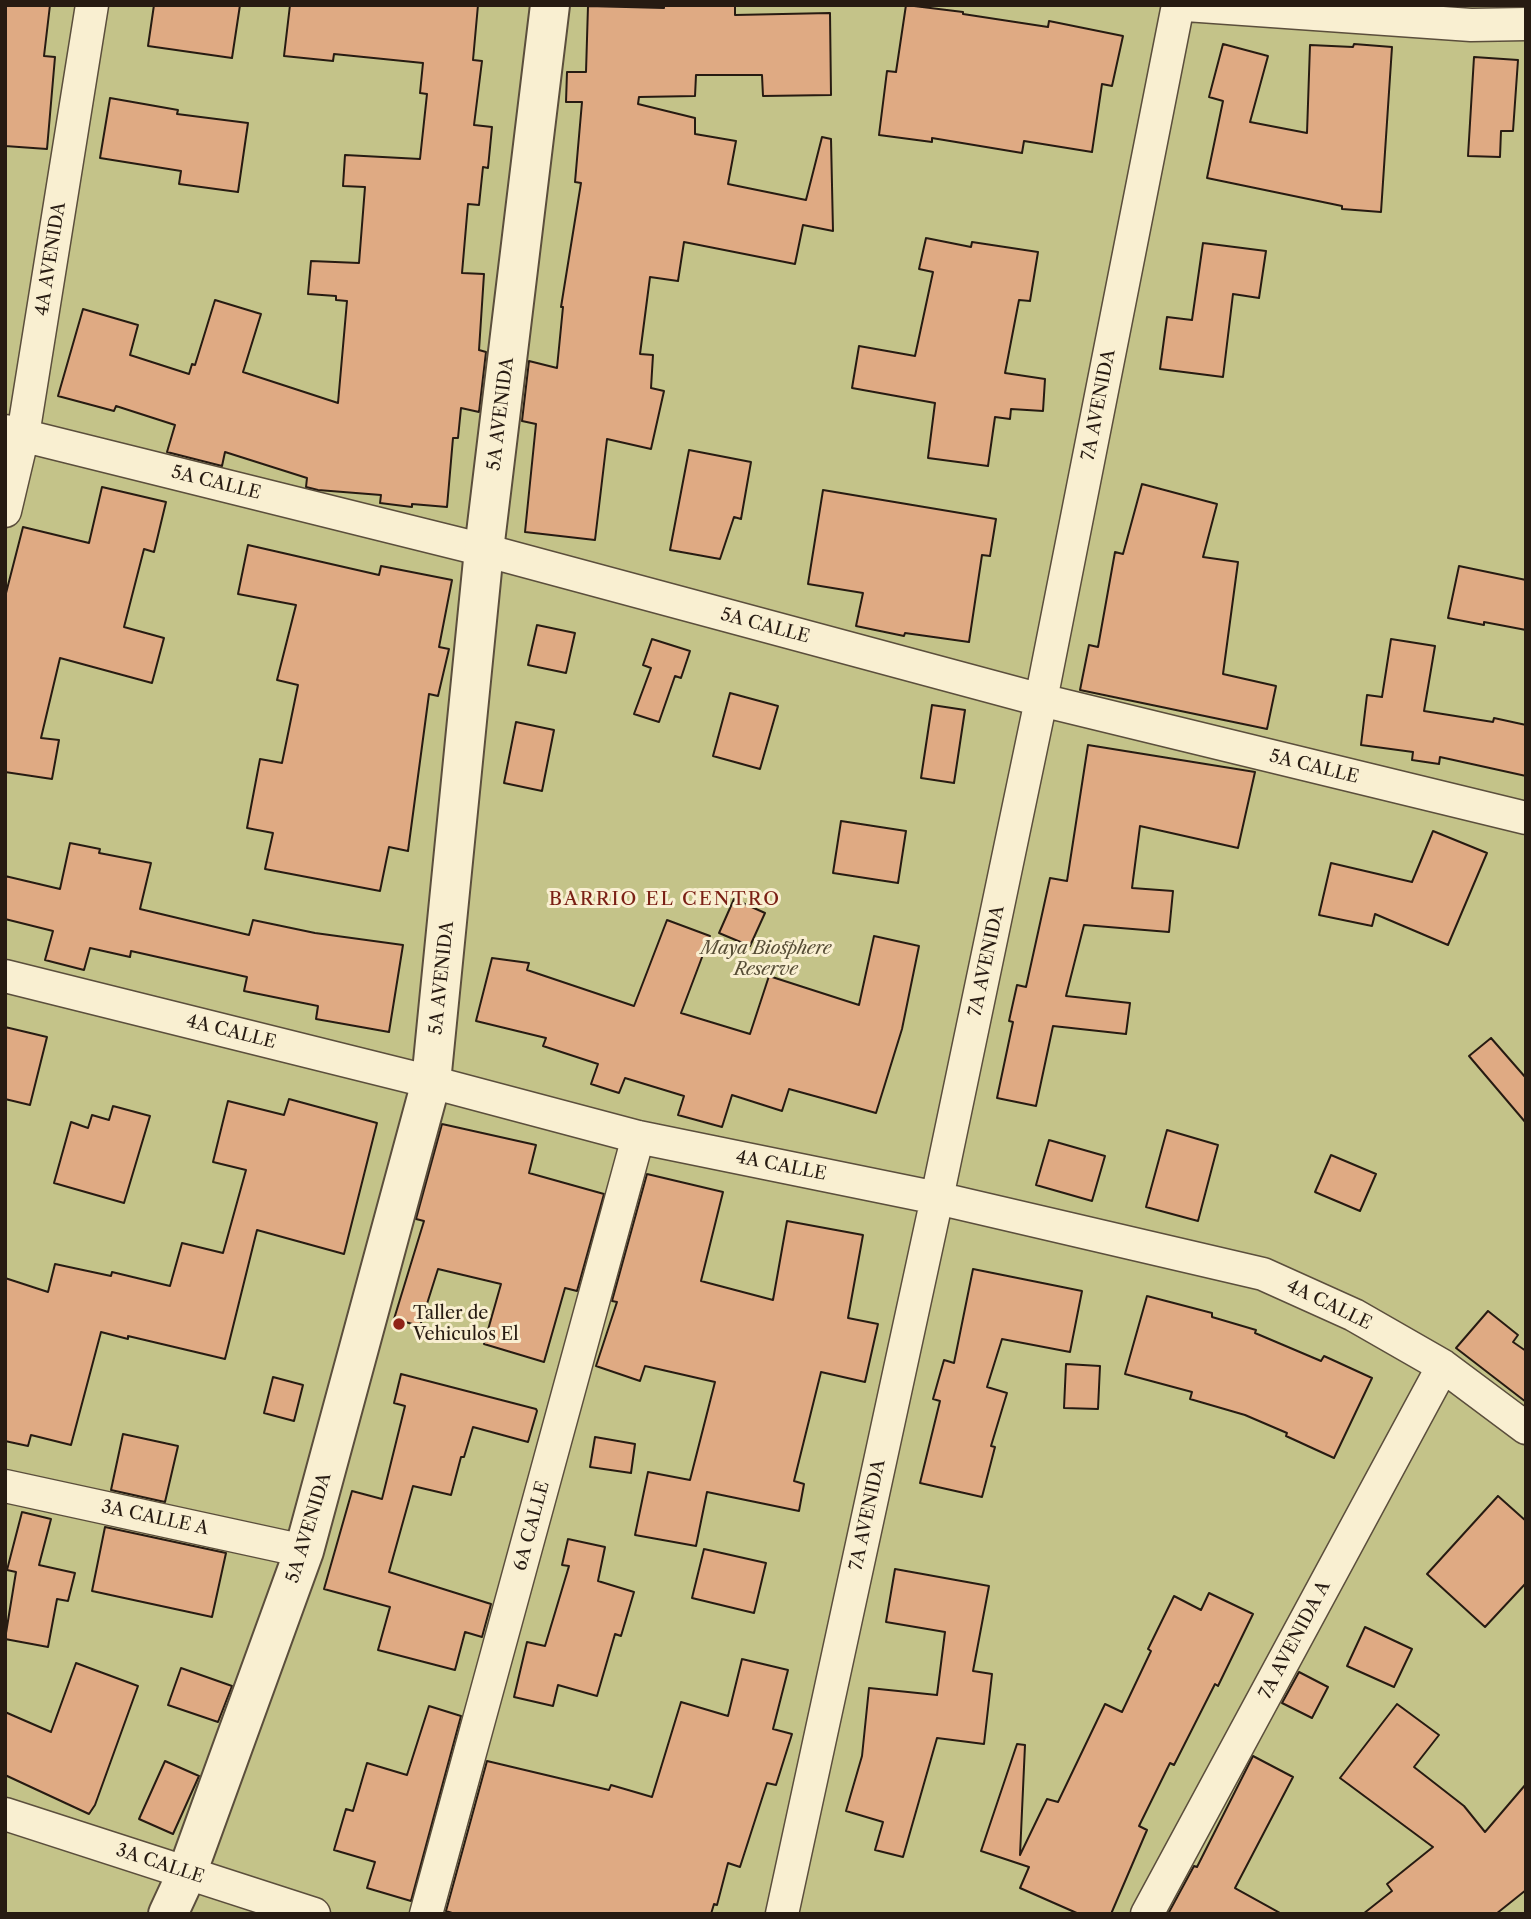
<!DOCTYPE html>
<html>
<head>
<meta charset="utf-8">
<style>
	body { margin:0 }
	#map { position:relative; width:1531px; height:1919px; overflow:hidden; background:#f6e7b8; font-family:"Libre Caslon Text",serif }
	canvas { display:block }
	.frame { position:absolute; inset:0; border:7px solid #271b12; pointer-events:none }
</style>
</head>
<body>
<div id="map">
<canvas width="1531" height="1919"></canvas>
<div class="frame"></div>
</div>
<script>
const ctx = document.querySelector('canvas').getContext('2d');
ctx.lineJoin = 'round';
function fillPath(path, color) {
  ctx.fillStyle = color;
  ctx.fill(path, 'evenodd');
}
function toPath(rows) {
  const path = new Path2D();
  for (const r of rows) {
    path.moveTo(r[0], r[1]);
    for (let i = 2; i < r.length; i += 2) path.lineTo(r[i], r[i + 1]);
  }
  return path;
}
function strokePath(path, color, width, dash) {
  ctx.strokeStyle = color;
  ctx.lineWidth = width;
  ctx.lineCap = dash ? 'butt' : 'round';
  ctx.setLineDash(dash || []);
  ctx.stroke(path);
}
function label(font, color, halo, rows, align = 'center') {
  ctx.font = font + ' "Libre Caslon Text",serif';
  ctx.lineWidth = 6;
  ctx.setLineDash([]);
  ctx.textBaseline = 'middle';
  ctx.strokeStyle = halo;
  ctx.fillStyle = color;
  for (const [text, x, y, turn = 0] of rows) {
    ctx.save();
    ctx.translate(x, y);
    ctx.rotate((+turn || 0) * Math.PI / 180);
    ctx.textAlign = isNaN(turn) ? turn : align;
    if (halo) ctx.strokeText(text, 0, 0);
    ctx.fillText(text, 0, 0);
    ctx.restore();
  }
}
fillPath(toPath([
	[5,5,1526,5,1526,1914,5,1914]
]), '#c4c389');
const building = toPath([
	[5,5,50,5,44,56,55,57,47,149,5,146,5,5],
	[154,5,240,5,232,58,148,46,154,5],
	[290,5,478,5,473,60,482,61,474,125,492,127,488,168,483,167,479,205,468,204,462,273,484,274,479,350,486,352,479,412,461,408,458,438,453,438,447,507,412,504,412,507,380,503,381,495,318,490,306,487,307,478,225,452,222,466,167,452,175,425,116,406,114,411,58,396,83,309,138,325,130,355,189,374,192,364,195,365,215,300,261,314,243,372,338,403,347,301,336,300,336,296,308,294,311,261,359,263,365,187,343,186,345,155,420,159,427,94,420,93,423,63,334,54,333,61,284,56,290,5],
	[664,5,735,5,735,15,830,13,831,95,763,96,762,75,696,75,695,96,639,97,638,104,695,118,695,134,736,141,728,184,806,200,822,137,831,139,833,231,803,225,795,264,684,242,678,281,650,277,640,354,653,355,651,388,664,391,651,449,607,439,595,540,525,532,536,424,522,421,529,361,557,368,563,307,561,307,581,183,575,182,582,102,566,102,567,72,586,72,588,6,664,8,664,5],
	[906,5,963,12,963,14,1048,27,1049,21,1123,36,1112,86,1102,84,1092,152,1024,141,1022,153,932,138,932,142,879,135,887,71,896,72,906,5],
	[1223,44,1268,56,1250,122,1307,133,1310,45,1353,47,1354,44,1392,47,1381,212,1342,209,1342,206,1207,178,1223,101,1209,97,1223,44],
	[1474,57,1518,60,1513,131,1501,131,1500,157,1468,156,1474,57],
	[110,98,178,110,177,114,248,123,238,192,179,184,181,171,100,158,110,98],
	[926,238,971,247,972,242,1038,252,1030,301,1019,300,1005,373,1045,379,1043,411,1011,409,1010,419,995,417,988,466,928,458,935,403,852,388,859,346,915,356,933,272,919,269,926,238],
	[1203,243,1266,251,1259,298,1233,294,1223,377,1160,369,1167,317,1192,320,1203,243],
	[689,450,751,462,741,519,734,517,720,559,670,550,689,450],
	[1142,484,1217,504,1203,557,1238,562,1223,674,1276,686,1267,729,1080,690,1089,645,1098,647,1115,552,1123,554,1142,484],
	[102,487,166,502,154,552,144,549,124,627,164,638,152,683,60,658,41,738,59,740,52,779,5,772,5,597,23,527,89,543,102,487],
	[823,490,996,519,990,556,982,555,969,642,905,633,904,636,856,626,863,593,808,584,823,490],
	[248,545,379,575,381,566,452,580,439,647,449,649,438,696,429,694,408,851,389,847,380,891,265,869,273,833,247,828,260,759,282,763,298,685,277,680,296,605,238,594,248,545],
	[1459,566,1526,580,1526,630,1484,622,1484,625,1448,618,1459,566],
	[537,625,575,633,566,673,528,665,537,625],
	[652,639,690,651,681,678,675,676,659,722,634,714,651,668,643,665,652,639],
	[1391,639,1435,646,1424,711,1493,722,1494,718,1526,725,1526,776,1440,757,1439,764,1412,760,1413,752,1361,745,1367,695,1382,697,1391,639],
	[730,693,778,706,760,769,713,756,730,693],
	[932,705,965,710,954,783,921,778,932,705],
	[516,722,554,730,542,791,504,783,516,722],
	[1088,745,1255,772,1238,848,1140,826,1132,888,1173,891,1169,932,1084,925,1066,996,1130,1003,1126,1034,1053,1026,1036,1106,997,1098,1013,1022,1009,1021,1017,985,1026,987,1050,878,1067,881,1088,745],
	[841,821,906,831,898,883,833,873,841,821],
	[1433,831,1487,853,1448,945,1375,914,1372,926,1319,915,1331,863,1412,882,1433,831],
	[70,843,100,849,99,853,151,863,140,909,249,935,253,920,315,933,403,945,389,1032,316,1019,318,1006,244,991,247,977,131,951,130,957,90,948,84,970,45,960,53,931,5,919,5,876,60,889,70,843],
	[734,899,765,913,750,946,719,933,734,899],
	[667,920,710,936,681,1013,750,1034,769,976,859,1005,874,936,919,946,902,1029,876,1113,789,1089,782,1111,732,1095,722,1127,678,1115,684,1096,625,1078,619,1093,591,1084,598,1064,543,1046,546,1038,476,1021,492,958,529,963,527,970,634,1006,667,920],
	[5,1027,47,1037,30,1105,5,1099,5,1027],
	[1491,1038,1526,1078,1526,1123,1469,1056,1491,1038],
	[289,1099,377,1123,344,1254,257,1230,225,1359,128,1336,128,1339,101,1332,71,1445,31,1435,28,1446,5,1441,5,1278,48,1292,55,1264,111,1276,112,1272,170,1286,182,1243,223,1253,246,1170,213,1162,228,1101,284,1115,289,1099],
	[113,1106,150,1116,124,1203,54,1183,71,1122,88,1128,92,1115,109,1120,113,1106],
	[442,1124,536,1145,529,1173,604,1194,577,1291,565,1288,544,1362,484,1344,501,1284,438,1269,420,1326,394,1319,424,1221,416,1219,442,1124],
	[1167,1130,1218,1145,1198,1221,1146,1207,1167,1130],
	[1049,1140,1105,1156,1092,1201,1036,1185,1049,1140],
	[1331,1155,1376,1174,1360,1211,1315,1192,1331,1155],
	[647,1174,723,1192,701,1281,773,1300,787,1221,863,1235,848,1318,878,1324,865,1382,821,1372,794,1481,804,1484,799,1511,707,1492,696,1546,635,1535,648,1472,690,1480,715,1382,645,1366,640,1381,596,1366,617,1302,612,1301,647,1174],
	[973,1269,1082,1291,1070,1352,1002,1339,987,1387,1007,1393,991,1446,995,1447,982,1497,920,1483,940,1401,933,1399,944,1360,954,1363,973,1269],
	[1147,1296,1212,1313,1212,1317,1256,1330,1255,1333,1321,1361,1324,1356,1372,1378,1334,1458,1286,1436,1287,1433,1245,1415,1190,1399,1192,1392,1125,1374,1147,1296],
	[1488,1311,1518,1335,1513,1342,1526,1351,1526,1402,1456,1348,1488,1311],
	[1066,1364,1100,1366,1098,1409,1064,1408,1066,1364],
	[401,1374,536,1409,537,1411,528,1442,473,1427,464,1457,461,1457,451,1495,413,1486,389,1572,491,1604,482,1637,465,1632,455,1670,378,1650,390,1607,324,1589,352,1491,382,1499,405,1406,394,1403,401,1374],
	[273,1377,303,1385,294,1421,264,1413,273,1377],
	[123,1434,178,1446,165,1502,111,1490,123,1434],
	[595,1437,635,1444,631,1473,590,1467,595,1437],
	[1498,1496,1526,1521,1526,1583,1485,1627,1427,1574,1498,1496],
	[22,1512,51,1519,39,1565,75,1573,68,1601,57,1599,48,1647,5,1639,16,1572,7,1570,22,1512],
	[105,1527,226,1553,212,1617,92,1591,105,1527],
	[568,1539,605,1547,598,1581,634,1592,621,1636,615,1634,597,1696,558,1685,553,1706,514,1697,527,1642,545,1646,569,1566,562,1565,568,1539],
	[704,1549,766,1563,754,1613,692,1598,704,1549],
	[895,1569,989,1586,973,1671,992,1674,984,1744,937,1738,903,1857,875,1850,883,1822,846,1811,862,1756,869,1688,937,1695,945,1632,886,1622,895,1569],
	[1209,1593,1253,1614,1218,1686,1215,1684,1174,1765,1170,1763,1139,1826,1147,1830,1111,1914,1079,1914,1020,1888,1029,1867,981,1851,1017,1744,1025,1745,1020,1855,1047,1799,1058,1802,1105,1704,1122,1712,1151,1651,1148,1649,1174,1596,1201,1610,1209,1593],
	[1365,1627,1412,1649,1394,1687,1347,1666,1365,1627],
	[742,1659,788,1670,773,1729,792,1734,776,1785,767,1783,740,1867,728,1863,717,1905,714,1904,711,1914,455,1914,446,1911,487,1761,609,1790,611,1785,652,1797,681,1702,728,1716,742,1659],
	[76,1663,138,1686,95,1805,89,1814,5,1775,5,1712,51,1732,76,1663],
	[181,1668,232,1686,218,1722,168,1705,181,1668],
	[1299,1672,1328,1687,1312,1718,1282,1703,1299,1672],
	[1397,1704,1439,1735,1414,1767,1464,1806,1485,1832,1526,1784,1526,1890,1496,1914,1363,1914,1392,1891,1387,1884,1433,1847,1340,1778,1397,1704],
	[429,1706,461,1716,411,1901,367,1888,375,1862,334,1850,346,1809,353,1811,367,1763,407,1775,429,1706],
	[1253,1756,1293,1777,1235,1888,1282,1914,1168,1914,1194,1866,1197,1867,1253,1756],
	[165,1761,199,1776,173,1834,139,1819,165,1761]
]);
fillPath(building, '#dfaa83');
strokePath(building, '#271b12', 2);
const minor = toPath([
	[1186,5,1471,25,1526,24],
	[5,431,484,550,1041,700,1526,818],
	[5,511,23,435,92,5],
	[5,976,431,1082,638,1137,937,1198,1263,1274,1354,1315,1443,1366,1526,1428],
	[5,1486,304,1551],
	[5,1814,314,1914],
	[426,1914,638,1137],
	[782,1914,937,1198,1041,700,1178,5],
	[1147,1914,1443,1366]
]);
const tertiary = toPath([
	[168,1914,187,1873,304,1551,431,1082,484,550,550,5]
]);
strokePath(minor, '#5b4e3c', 35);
strokePath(tertiary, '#5b4e3c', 42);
strokePath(minor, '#f9efd1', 32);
strokePath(tertiary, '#f9efd1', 38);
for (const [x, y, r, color] of [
	[399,1324,7,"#8f2418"]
]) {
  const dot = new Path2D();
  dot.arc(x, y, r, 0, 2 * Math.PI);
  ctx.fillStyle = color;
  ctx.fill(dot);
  strokePath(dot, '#f9efd1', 2.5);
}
label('18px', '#271b12', '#f9efd1', [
	["4A AVENIDA",51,259,-81],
	["7A AVENIDA",1099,405,-79],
	["5A AVENIDA",501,414,-83],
	["5A CALLE",216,483,14],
	["5A CALLE",765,626,15],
	["5A CALLE",1314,767,14],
	["7A AVENIDA",987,961,-78],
	["5A AVENIDA",442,978,-84],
	["4A CALLE",231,1032,14],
	["4A CALLE",781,1166,11],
	["4A CALLE",1329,1305,26],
	["7A AVENIDA",868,1515,-78],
	["3A CALLE A",155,1518,12],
	["6A CALLE",532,1526,-75],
	["5A AVENIDA",309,1528,-73],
	["7A AVENIDA A",1295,1640,-62],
	["3A CALLE",160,1864,18]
]);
label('italic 18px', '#564d36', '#f9efd1', [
	["Maya Biosphere",766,949],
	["Reserve",766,970]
]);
label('18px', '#271b12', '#f9efd1', [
	["Taller de",413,1314],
	["Vehiculos El",413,1335]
], 'left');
ctx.letterSpacing = '2px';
label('19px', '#7a1f14', '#f9efd1', [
	["BARRIO EL CENTRO",665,900]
]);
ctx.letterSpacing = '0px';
</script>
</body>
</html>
